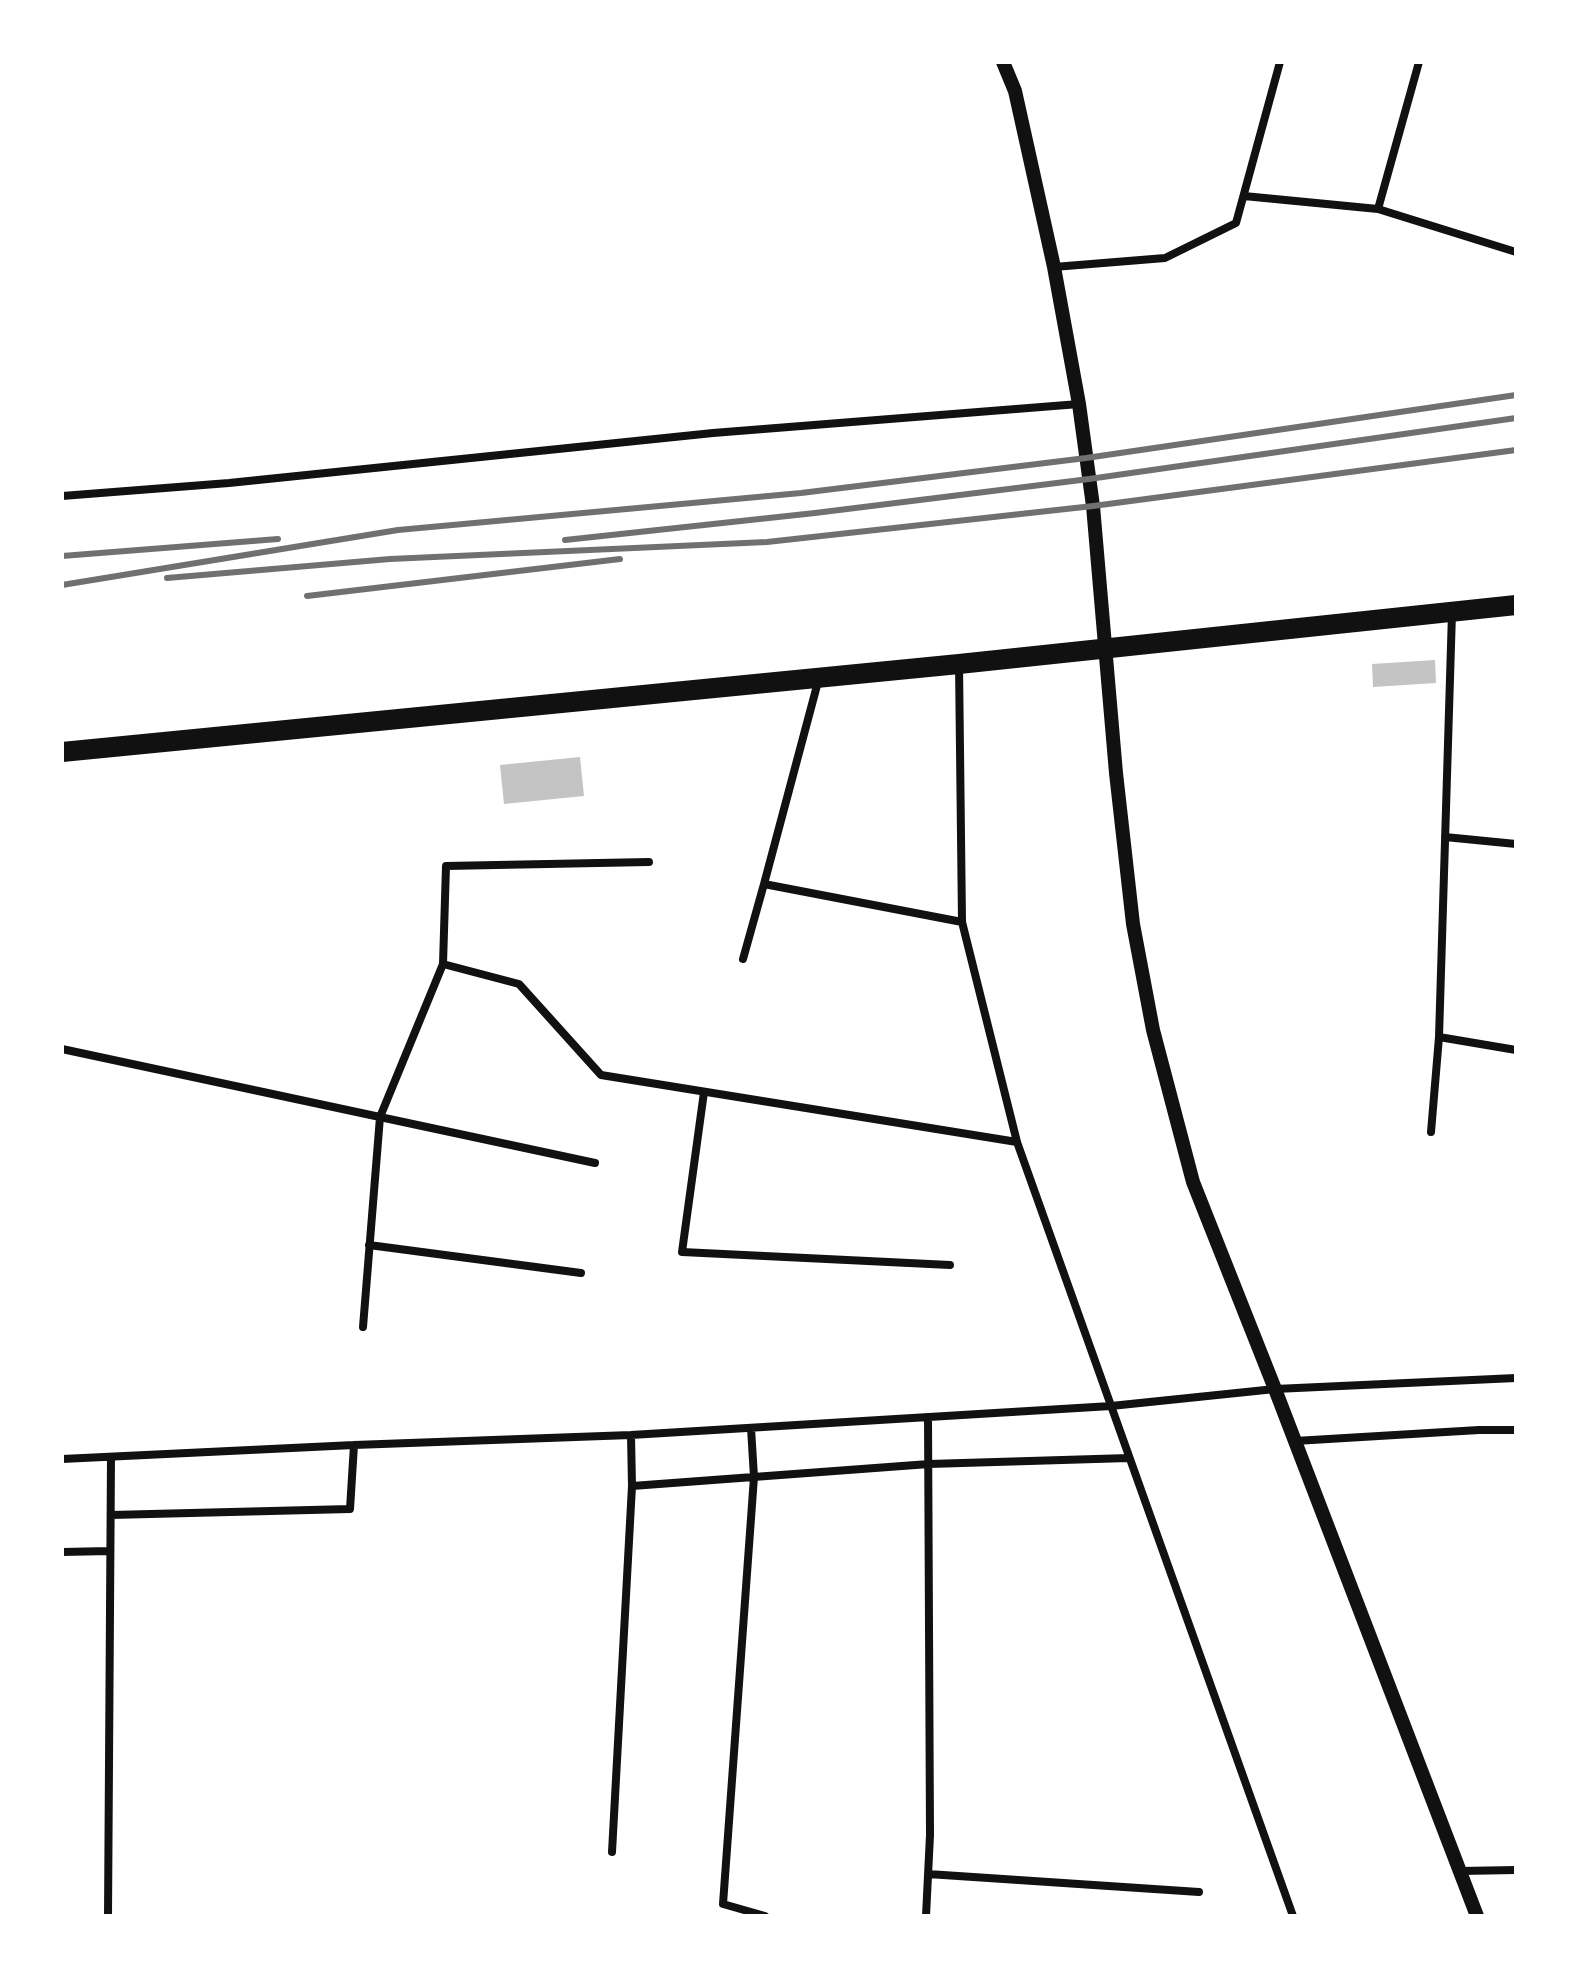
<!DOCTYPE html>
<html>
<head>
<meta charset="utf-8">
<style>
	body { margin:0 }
	#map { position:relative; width:1578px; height:1978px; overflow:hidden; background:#fff; font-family:Inter,sans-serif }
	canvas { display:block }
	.frame { position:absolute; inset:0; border:64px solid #fff; pointer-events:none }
</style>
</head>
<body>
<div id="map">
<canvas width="1578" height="1978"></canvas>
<div class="frame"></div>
</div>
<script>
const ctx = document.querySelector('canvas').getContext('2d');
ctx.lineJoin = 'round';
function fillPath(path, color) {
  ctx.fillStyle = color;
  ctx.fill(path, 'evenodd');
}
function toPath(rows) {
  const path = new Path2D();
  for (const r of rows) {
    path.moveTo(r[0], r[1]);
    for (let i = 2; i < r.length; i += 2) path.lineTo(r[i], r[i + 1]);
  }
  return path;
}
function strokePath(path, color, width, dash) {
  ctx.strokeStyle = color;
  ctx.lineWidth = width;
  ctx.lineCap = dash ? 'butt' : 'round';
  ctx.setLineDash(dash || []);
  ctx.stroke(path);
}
fillPath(toPath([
	[1435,660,1436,683,1373,687,1372,664],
	[580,757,584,796,504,804,500,765]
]), '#c4c4c4');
strokePath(toPath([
	[1244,196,1378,209,1516,252],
	[1378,209,1419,62],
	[1054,267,1165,258,1236,223,1280,62],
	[62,496,229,483,713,433,1079,404],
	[959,664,962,922,1017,1142,1293,1916],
	[819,678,764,884,962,922],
	[1445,837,1516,844],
	[743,959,764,884],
	[443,964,446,866,649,862],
	[1439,1037,1516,1050],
	[62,1049,595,1163],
	[704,1092,682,1252,950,1265],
	[1431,1132,1439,1037,1452,613],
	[369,1245,581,1273],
	[363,1327,380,1117,443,964,519,984,601,1075,1017,1142],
	[751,1428,754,1477,723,1904,765,1916],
	[1295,1441,1479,1430,1516,1430],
	[62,1459,354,1445,631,1435,1111,1406,1275,1389,1516,1378],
	[632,1486,929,1464,1129,1458],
	[111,1515,350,1509,354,1445],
	[62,1552,110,1551],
	[612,1852,632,1486,631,1435],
	[1460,1871,1516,1870],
	[928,1874,1199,1892],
	[108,1916,111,1457],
	[926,1916,930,1835,928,1417]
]), '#111', 8);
strokePath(toPath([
	[1003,62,1015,91,1054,267,1079,404,1093,506,1116,773,1133,924,1153,1030,1193,1182,1275,1389,1477,1916]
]), '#111', 14);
strokePath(toPath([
	[62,752,959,664,1516,605]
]), '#111', 20);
strokePath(toPath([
	[565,540,815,513,1089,479,1516,418],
	[62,556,278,539],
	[167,578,390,559,767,542,1093,506,1516,450],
	[62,585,398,530,801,493,1086,458,1516,395],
	[307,596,620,559]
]), '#707070', 6);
</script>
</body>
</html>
